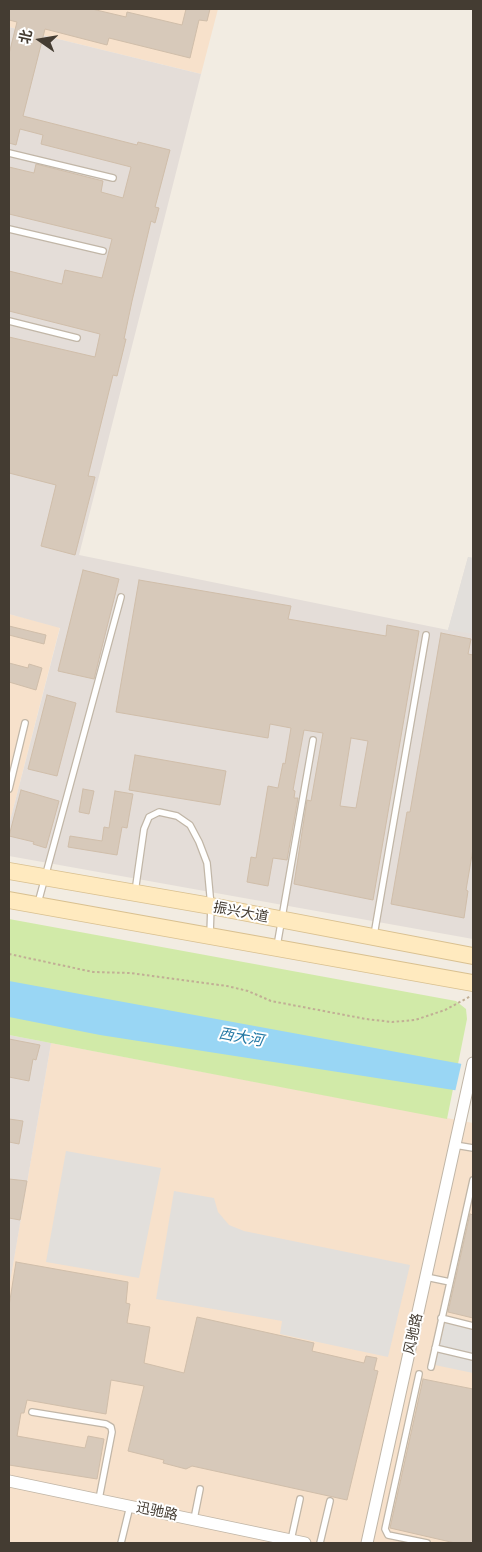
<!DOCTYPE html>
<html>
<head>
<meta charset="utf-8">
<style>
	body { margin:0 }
	#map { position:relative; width:482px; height:1552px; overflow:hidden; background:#f2ece2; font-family:Barlow,"Noto Sans SC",sans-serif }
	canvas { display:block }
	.frame { position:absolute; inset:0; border:10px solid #443c32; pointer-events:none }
	.north { position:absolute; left:15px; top:15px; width:50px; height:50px; -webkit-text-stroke:4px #fff; paint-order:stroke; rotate:283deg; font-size:14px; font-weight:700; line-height:20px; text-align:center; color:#443c32 }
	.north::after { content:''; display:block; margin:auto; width:18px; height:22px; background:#443c32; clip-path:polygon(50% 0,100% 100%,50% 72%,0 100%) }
</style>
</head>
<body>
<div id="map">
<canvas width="482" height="1552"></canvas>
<div class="frame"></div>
<div class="north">北</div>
</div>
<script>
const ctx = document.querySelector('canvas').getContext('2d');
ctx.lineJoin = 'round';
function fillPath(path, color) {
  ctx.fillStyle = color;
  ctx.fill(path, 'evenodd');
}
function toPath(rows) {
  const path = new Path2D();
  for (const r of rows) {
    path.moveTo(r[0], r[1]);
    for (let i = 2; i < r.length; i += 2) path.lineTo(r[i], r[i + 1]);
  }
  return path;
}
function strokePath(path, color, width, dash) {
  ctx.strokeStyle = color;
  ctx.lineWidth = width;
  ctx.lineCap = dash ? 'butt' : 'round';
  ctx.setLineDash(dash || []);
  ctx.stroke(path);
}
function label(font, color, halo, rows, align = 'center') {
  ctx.font = font + ' Barlow,"Noto Sans SC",sans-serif';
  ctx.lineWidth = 4;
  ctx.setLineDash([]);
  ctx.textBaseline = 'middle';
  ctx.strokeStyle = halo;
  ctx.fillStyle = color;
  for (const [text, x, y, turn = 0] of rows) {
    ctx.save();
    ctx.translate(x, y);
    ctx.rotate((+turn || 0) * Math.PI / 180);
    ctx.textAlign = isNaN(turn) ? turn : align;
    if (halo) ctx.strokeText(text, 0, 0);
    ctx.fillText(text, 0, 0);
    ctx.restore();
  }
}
fillPath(toPath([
	[9,9,218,9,201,74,9,27],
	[9,614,60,627,9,825],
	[51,1043,473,1123,473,1543,9,1543,9,1287]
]), '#f7e1cb');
fillPath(toPath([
	[9,27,201,74,79,555,448,630,468,557,473,558,473,939,9,856,9,825,60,628,9,614],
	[9,1035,51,1043,9,1288]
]), '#e4ddd8');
fillPath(toPath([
	[9,919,456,1001,466,1009,467,1019,447,1119,9,1035]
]), '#d1eaa8');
fillPath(toPath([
	[468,557,473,558,473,634,448,630],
	[66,1151,161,1168,139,1278,46,1262],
	[174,1191,214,1198,218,1212,229,1225,244,1231,410,1265,388,1357,280,1334,282,1321,156,1299],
	[445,1323,473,1330,473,1373,435,1365]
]), '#e2dfdb');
fillPath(toPath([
	[9,981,473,1066,473,1093,100,1035,9,1017]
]), '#99d6f4');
fillPath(toPath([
	[462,1061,473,1064,473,1095,455,1092]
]), '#f2ece2');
const building = toPath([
	[9,9,92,9,126,17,127,12,182,25,186,9,210,9,207,21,199,20,190,58,109,38,107,45,45,29,23,116,137,145,138,142,170,150,155,207,159,208,155,223,151,221,132,301,124,339,126,339,117,376,113,375,88,476,95,477,75,555,41,546,56,485,9,473,9,337,95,357,100,334,9,311,9,271,62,284,65,270,102,278,112,239,9,214,9,167,34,173,36,164,103,181,101,192,123,198,131,167,41,144,43,135,20,129,16,145,9,143,9,54,17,22,9,20,9,9],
	[83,570,119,579,94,679,58,671,83,570],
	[139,580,291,606,288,619,386,636,387,625,419,631,373,900,294,884,307,800,311,801,323,733,304,730,293,790,295,791,294,798,298,798,287,860,273,858,268,886,247,882,251,857,256,858,268,786,278,788,283,763,285,764,291,728,270,724,268,738,116,712,139,580],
	[351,738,368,741,356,808,340,806,351,738],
	[9,626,46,635,44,644,9,635,9,626],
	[441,633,471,639,468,654,473,655,473,849,466,890,468,891,464,918,391,904,407,812,410,812,441,633],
	[9,663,28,668,29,664,42,668,36,690,9,682,9,663],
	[47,695,76,703,57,776,28,769,47,695],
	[135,755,226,771,220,805,129,790,135,755],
	[83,789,94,791,89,814,79,812,83,789],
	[21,790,59,801,46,848,33,844,34,842,9,836,21,790],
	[115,791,133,794,127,828,122,827,117,855,68,847,70,836,102,841,104,827,109,828,115,791],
	[9,1039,40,1045,36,1060,33,1059,29,1081,9,1077,9,1039],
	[9,1119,23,1121,19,1144,9,1142,9,1119],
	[9,1179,27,1181,20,1220,9,1218,9,1179],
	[470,1214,473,1215,473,1318,448,1312,470,1214],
	[16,1262,128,1282,126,1303,130,1304,127,1323,150,1327,144,1363,184,1373,197,1317,314,1343,312,1351,364,1363,366,1356,377,1358,374,1370,378,1371,347,1500,192,1466,186,1469,163,1463,164,1460,128,1451,144,1386,111,1380,106,1414,27,1400,24,1413,21,1413,17,1436,85,1448,88,1436,104,1439,97,1479,9,1465,9,1306,16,1262],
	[423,1379,473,1389,473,1543,455,1543,390,1528,423,1379]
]);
fillPath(building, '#d7c9ba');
strokePath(building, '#d0beaa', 1);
const lane = toPath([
	[9,153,113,178],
	[9,229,103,251],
	[9,321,77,338],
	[9,789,25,723],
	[135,892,144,829,149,817,159,812,177,816,190,825,199,842,207,863,211,906,210,934],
	[38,903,121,597],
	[374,935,426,635],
	[277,946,313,740],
	[455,1145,473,1148],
	[426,1277,450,1282],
	[441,1318,473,1326],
	[435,1348,473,1357],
	[431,1367,473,1180],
	[419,1374,385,1529,388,1535,427,1543],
	[32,1412,106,1424,111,1427,112,1432,99,1499],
	[194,1519,200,1489],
	[291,1540,300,1499],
	[121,1543,130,1506],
	[320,1543,330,1501]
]);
const street = toPath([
	[9,1481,305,1543],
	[367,1543,473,1063]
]);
const secondary = toPath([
	[9,871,211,906,473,956],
	[9,900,473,983]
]);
strokePath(lane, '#c1b6a7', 8);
strokePath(street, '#c1b6a7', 13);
strokePath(secondary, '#d9c090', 18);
strokePath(toPath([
	[9,954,93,972,130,973,227,986,248,991,271,1001,366,1019,392,1022,415,1020,445,1010,471,996]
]), '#c1ae95', 2, [2.5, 2.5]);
strokePath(lane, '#fff', 5.5);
strokePath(street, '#fff', 11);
strokePath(secondary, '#ffeabf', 16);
label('14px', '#443c32', '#fff', [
	["振兴大道",241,912,11],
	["风驰路",413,1334,-78],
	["迅驰路",157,1511,12]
]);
label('italic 15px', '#2479a5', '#fff', [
	["西大河",241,1037,10]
]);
</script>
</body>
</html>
